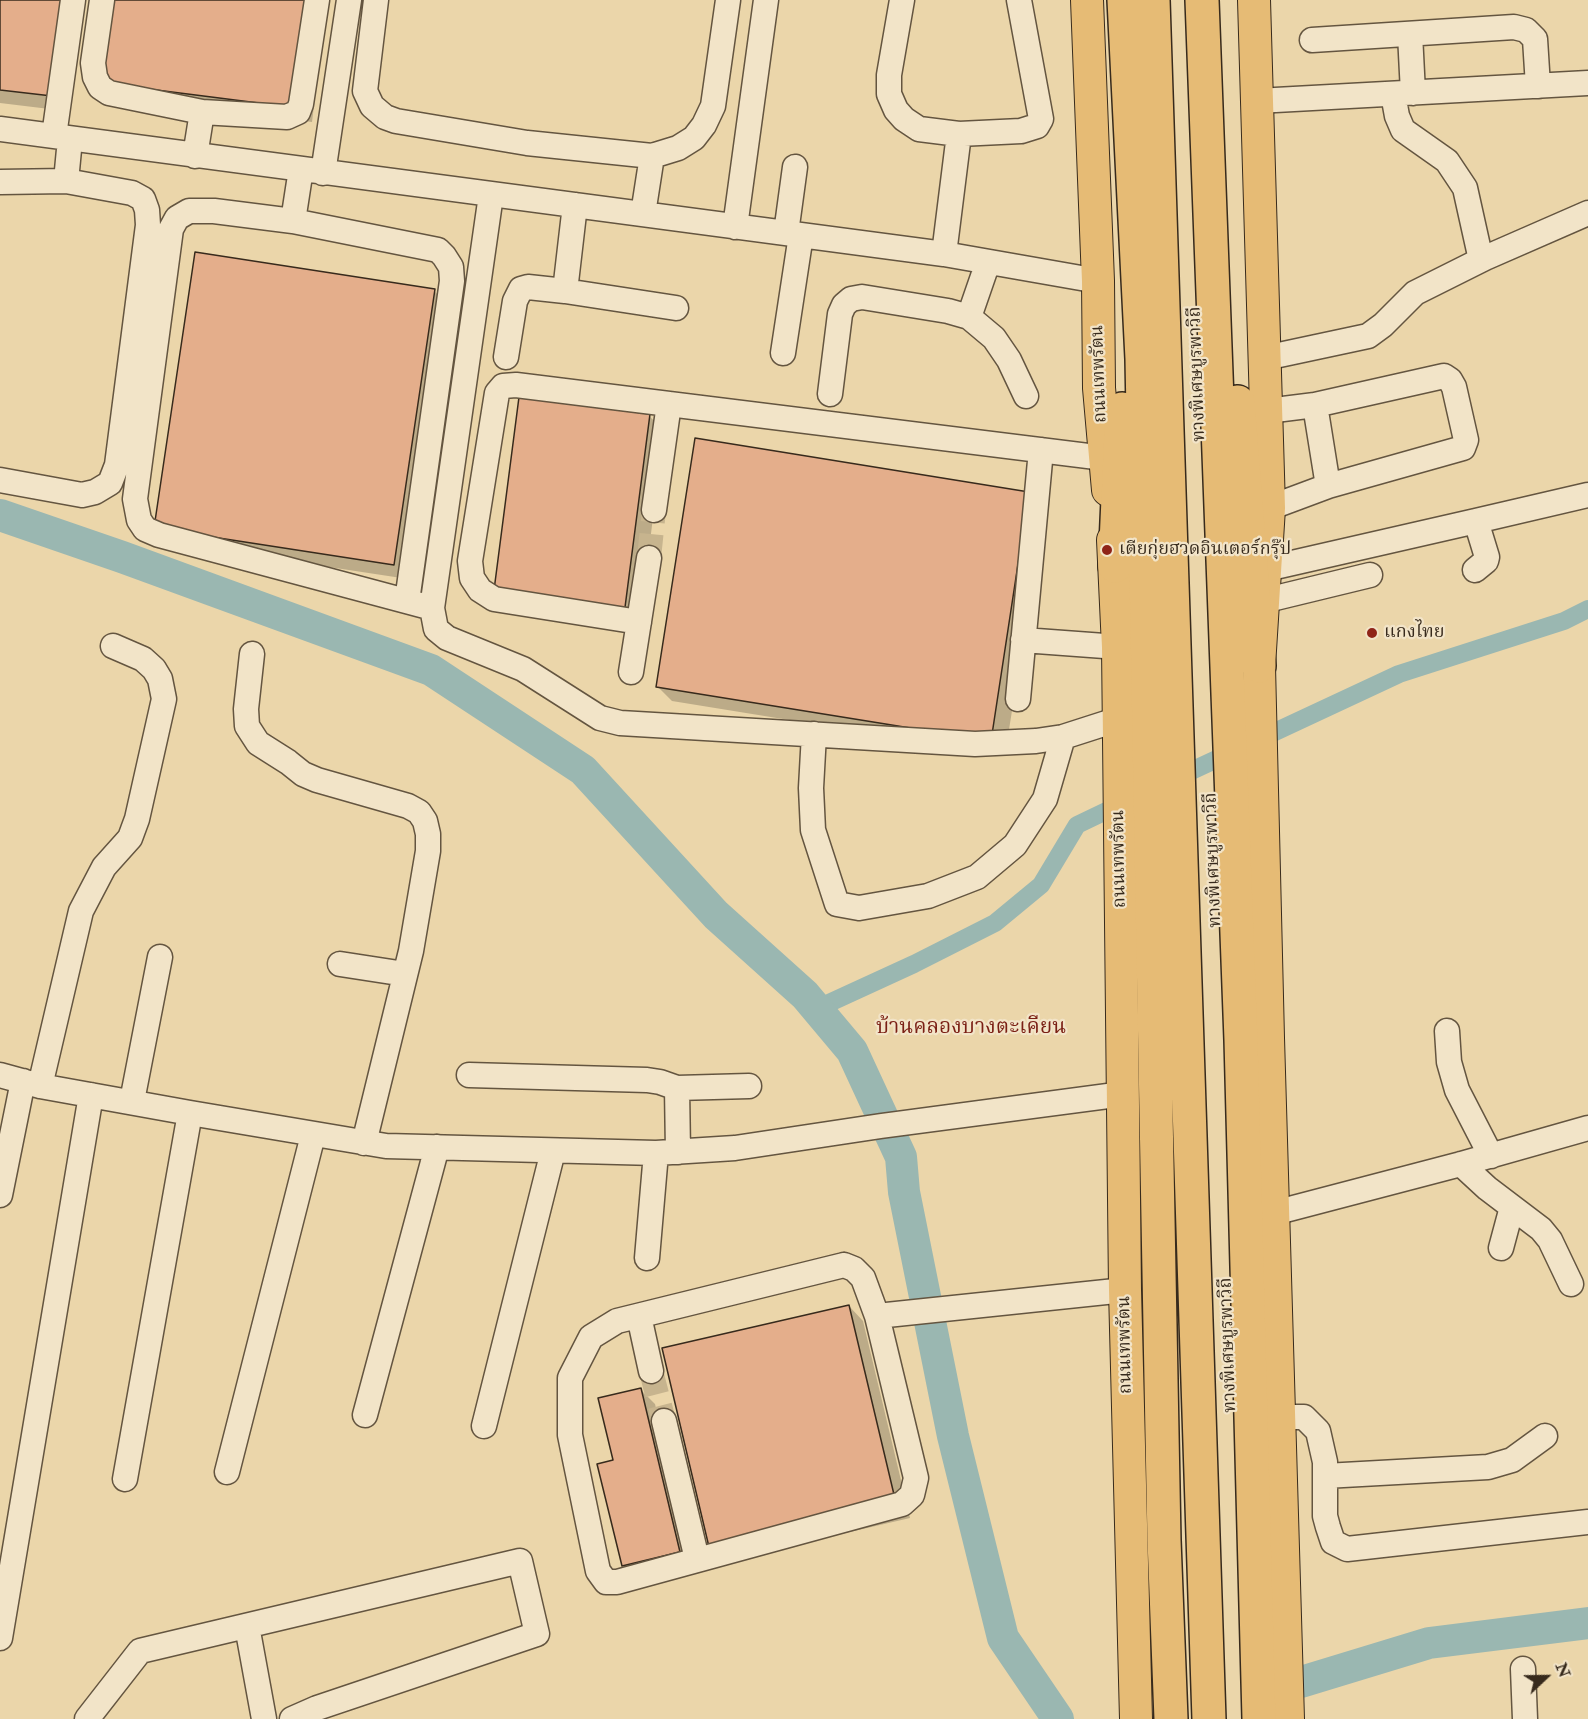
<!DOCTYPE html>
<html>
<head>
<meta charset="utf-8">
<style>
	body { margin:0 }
	#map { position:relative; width:1588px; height:1719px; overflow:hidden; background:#ebd6aa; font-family:"IM FELL Double Pica",serif }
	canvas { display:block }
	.north { position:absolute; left:1516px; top:1647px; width:60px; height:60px; -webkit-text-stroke:4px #f2e4c8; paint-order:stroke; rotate:68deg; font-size:16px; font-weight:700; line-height:24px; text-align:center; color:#372a1c }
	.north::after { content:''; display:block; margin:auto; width:21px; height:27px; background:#372a1c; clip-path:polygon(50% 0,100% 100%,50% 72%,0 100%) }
</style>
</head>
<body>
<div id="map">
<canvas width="1588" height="1719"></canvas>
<div class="north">N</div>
</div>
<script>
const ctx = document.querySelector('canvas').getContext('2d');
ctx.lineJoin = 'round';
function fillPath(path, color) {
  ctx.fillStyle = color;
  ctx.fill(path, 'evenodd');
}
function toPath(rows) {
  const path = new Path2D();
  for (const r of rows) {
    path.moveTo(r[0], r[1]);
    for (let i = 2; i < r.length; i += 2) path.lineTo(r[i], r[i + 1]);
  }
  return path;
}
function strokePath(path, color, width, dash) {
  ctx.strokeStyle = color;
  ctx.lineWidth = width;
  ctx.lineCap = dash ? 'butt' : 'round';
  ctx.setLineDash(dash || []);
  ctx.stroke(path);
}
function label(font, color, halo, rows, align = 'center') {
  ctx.font = font + ' "IM FELL Double Pica","Noto Serif Thai",serif';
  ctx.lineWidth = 4.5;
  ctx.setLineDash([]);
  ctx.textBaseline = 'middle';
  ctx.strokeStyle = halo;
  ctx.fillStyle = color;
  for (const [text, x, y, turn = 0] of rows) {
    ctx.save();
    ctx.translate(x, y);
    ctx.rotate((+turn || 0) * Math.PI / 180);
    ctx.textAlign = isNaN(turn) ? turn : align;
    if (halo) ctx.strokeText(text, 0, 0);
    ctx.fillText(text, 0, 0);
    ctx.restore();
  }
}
fillPath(toPath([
	[0,0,66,111,0,103],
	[327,0,312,122,118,97],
	[434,291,449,305,408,579,171,543],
	[649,416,664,430,639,629,510,612],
	[1044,508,1005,755,672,701,657,686],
	[849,1306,863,1321,910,1518,725,1561],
	[640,1389,655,1404,694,1566,638,1580,623,1565,615,1461]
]), '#0003');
strokePath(toPath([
	[1174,779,1399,674,1564,621,1588,609],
	[816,1009,914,964,995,923,1041,885,1077,825,1125,802]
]), '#9ab7b1', 18);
strokePath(toPath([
	[0,515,122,557,431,670,583,770,716,915,805,995,852,1051,901,1157,904,1192,953,1436,1003,1638,1058,1719],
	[1301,1682,1429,1643,1588,1623]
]), '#9ab7b1', 32);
const building = toPath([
	[0,0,63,0,52,96,0,90,0,0],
	[112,0,311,0,298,108,101,83,112,0],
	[195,252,435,289,394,565,154,528,195,252],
	[519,397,650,414,624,615,493,598,519,397],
	[695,438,1029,492,991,741,656,687,695,438],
	[849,1305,896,1503,709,1547,662,1348,849,1305],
	[641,1388,680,1552,622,1566,597,1464,613,1460,598,1398,641,1388]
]);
fillPath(building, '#e4ae8b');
strokePath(building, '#372a1c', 1.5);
strokePath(toPath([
	[649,558,654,510],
	[651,1371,664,1421]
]), '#c7b48e', 24, [24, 12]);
const minor = toPath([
	[102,0,93,63,95,77,100,87,109,93,202,112,287,117,298,112,301,104,317,0],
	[376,0,365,91,372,106,385,117,396,121,527,143,652,156,678,148,694,138,704,125,713,106,728,0],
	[902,0,889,75,889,94,896,110,904,119,919,129,959,134,1021,131,1037,126,1041,119,1019,0],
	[1410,34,1413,93],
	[1312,40,1514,27,1526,30,1535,39,1538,86],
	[1393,94,1397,116,1403,130,1447,161,1465,188,1481,260],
	[1257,101,1588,83],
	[0,129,944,254,1098,281],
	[54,136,73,0],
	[195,156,202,112],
	[323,173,349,0],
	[0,182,66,181],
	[491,195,432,608,436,629,447,638,523,669,600,718,620,723,975,744,1036,741,1063,737,1119,719],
	[575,205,565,291,676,308],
	[643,214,652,156],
	[293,221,301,169],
	[735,227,766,0],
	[786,233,795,167],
	[944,254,959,134],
	[969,317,988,262],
	[783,353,801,235],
	[506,357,515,301,521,289,528,287,565,291],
	[1265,358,1368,336,1383,325,1415,293,1485,258,1588,213],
	[830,394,840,314,844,305,851,299,862,297,948,311,969,317,994,338,1009,360,1026,396],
	[1315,405,1444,376,1450,380,1454,387,1466,440,1463,448,1328,486],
	[1267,411,1315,405,1328,486,1269,508],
	[0,480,82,495,95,492,110,483,117,465,148,225,147,210,143,199,132,193,66,181,70,139],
	[654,510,669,404],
	[1476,521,1588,495],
	[1266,569,1476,521,1487,557,1486,561,1475,570],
	[407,601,452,281,451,267,444,256,438,250,293,221,214,211,189,211,177,218,171,229,135,499,139,520,145,529,159,535,432,608],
	[1263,601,1370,575],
	[639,622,494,599,480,590,472,578,470,561,497,393,503,386,516,385,1104,458],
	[1023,640,1118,647],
	[252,654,246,709,247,726,258,743,288,762,303,774,317,780,408,806,419,812,425,821,428,834,428,851,411,951,364,1143],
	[631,672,649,558],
	[1018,699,1041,450],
	[814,734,811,788,813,830,837,904,859,908,928,896,977,877,1015,845,1045,799,1063,737],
	[340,964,405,974],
	[1447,1031,1449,1062,1457,1090,1491,1156],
	[0,1075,40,1086,190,1113,386,1146,656,1153,735,1148,881,1126,1123,1094],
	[469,1075,647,1080,660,1082,677,1088,678,1152],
	[40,1086,81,911,104,867,130,838,137,819,164,699,160,679,154,669,143,659,113,646],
	[677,1088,749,1086],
	[132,1101,160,957],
	[1461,1164,1487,1188,1541,1229,1550,1240,1571,1284],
	[0,1195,23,1081],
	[1274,1213,1461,1164,1588,1128],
	[1501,1248,1512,1207],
	[647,1258,656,1153],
	[844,1265,854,1269,863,1278,877,1316,916,1478,912,1495,902,1504,617,1582,606,1582,598,1571,570,1435,570,1378,591,1337,617,1321,844,1265],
	[639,1316,651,1371],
	[877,1316,1125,1290],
	[365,1415,437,1147],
	[1280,1417,1304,1417,1318,1431,1325,1462,1325,1516,1328,1527,1333,1542,1347,1549,1588,1522],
	[664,1421,697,1559],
	[484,1426,553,1151],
	[227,1472,313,1135],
	[1325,1476,1488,1467,1512,1460,1545,1436],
	[125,1479,190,1113],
	[247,1626,264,1719],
	[0,1638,91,1095],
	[1523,1669,1525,1719],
	[87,1719,140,1651,520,1561,537,1634,317,1708,292,1719]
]);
const major = toPath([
	[1087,0,1098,281,1099,388,1108,490],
	[1254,0,1269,508,1259,666,1268,1038,1288,1719],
	[1113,540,1118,647,1125,1290,1136,1719]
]);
const highway = toPath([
	[1124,0,1142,359,1164,1540,1171,1719],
	[1153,0,1209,1719],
	[1202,0,1241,1040,1259,1719],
	[1238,402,1259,666],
	[1115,566,1122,409]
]);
strokePath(minor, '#645540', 27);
strokePath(major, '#372a1c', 34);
strokePath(highway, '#372a1c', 36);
strokePath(minor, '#f2e4c8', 24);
strokePath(major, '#e6bb75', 32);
strokePath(highway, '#e6bb75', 33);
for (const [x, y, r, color] of [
	[1107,550,6,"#8f2418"],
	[1372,633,6,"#8f2418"]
]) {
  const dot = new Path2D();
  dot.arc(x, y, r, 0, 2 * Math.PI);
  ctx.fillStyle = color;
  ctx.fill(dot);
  strokePath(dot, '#f2e4c8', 2);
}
label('18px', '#372a1c', '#f2e4c8', [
	["ถนนเทพรัตน",1100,374,-92],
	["ทางพิเศษบูรพาวิถี",1198,374,-92],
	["ถนนเทพรัตน",1120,859,-91],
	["ทางพิเศษบูรพาวิถี",1214,860,-92],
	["ถนนเทพรัตน",1126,1345,-91],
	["ทางพิเศษบูรพาวิถี",1229,1345,-92]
]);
label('18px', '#372a1c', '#f2e4c8', [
	["เตียกุ่ยฮวดอินเตอร์กรุ๊ป",1119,550],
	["แกงไทย",1384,633]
], 'left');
label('21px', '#7a1f14', '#f2e4c8', [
	["บ้านคลองบางตะเคียน",971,1028]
]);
</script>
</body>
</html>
